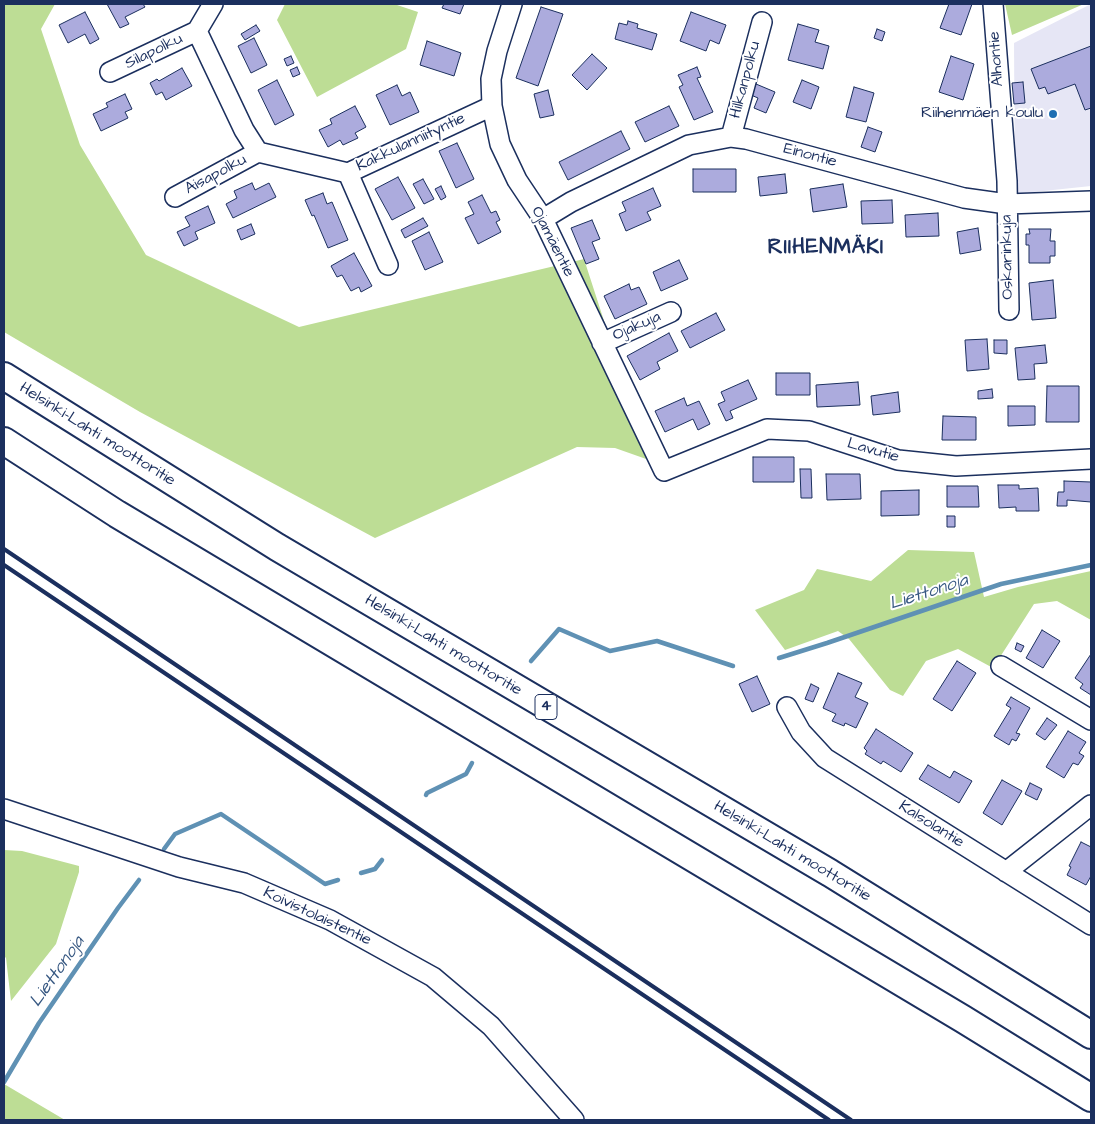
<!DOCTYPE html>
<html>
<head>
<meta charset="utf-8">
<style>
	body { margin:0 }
	#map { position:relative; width:1095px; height:1124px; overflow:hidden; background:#fff; font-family:"Architects Daughter",sans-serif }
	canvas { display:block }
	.frame { position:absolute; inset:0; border:5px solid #1b2f5e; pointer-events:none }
</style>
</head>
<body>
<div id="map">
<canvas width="1095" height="1124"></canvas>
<div class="frame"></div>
</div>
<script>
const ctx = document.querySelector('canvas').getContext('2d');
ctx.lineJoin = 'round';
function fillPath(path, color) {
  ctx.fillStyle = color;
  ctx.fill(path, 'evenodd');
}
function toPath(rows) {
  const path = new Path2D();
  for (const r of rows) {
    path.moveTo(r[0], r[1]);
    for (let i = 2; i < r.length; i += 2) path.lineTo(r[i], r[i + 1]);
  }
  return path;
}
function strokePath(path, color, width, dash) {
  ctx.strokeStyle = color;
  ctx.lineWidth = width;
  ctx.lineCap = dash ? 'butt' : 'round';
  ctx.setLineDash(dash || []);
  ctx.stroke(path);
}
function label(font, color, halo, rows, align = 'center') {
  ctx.font = font + ' "Architects Daughter",sans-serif';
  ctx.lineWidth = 4;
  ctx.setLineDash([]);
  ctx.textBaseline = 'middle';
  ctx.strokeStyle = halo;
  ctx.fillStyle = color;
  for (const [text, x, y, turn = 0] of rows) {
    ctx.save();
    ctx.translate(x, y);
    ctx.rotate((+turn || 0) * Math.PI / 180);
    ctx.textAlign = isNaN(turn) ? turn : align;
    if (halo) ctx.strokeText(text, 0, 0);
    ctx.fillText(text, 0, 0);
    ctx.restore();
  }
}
fillPath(toPath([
	[1091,4,1091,186,1015,194,1014,43]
]), '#e6e6f5');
fillPath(toPath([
	[4,4,55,4,41,29,80,145,146,255,299,327,584,259,649,460,615,448,577,447,375,538,140,412,4,332],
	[285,4,394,4,418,12,406,49,317,97,277,20],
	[1005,4,1084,4,1012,35],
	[908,550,974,552,984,597,1018,587,1091,571,1091,620,1057,601,1034,604,993,668,958,649,926,661,903,696,890,690,849,639,838,631,785,650,755,610,804,590,817,569,871,581],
	[4,850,22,851,79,866,79,872,56,944,11,1001,6,958,4,956],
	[4,1084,65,1120,4,1120]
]), '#bddd95');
strokePath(toPath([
	[779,658,827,643,1001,584,1091,565],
	[531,661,559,629,610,651,657,641,733,666],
	[426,795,427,793,466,774,472,763],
	[164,849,175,834,221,814,325,884,338,880],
	[361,873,375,869,382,860],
	[4,1082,39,1023,118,908,139,880]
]), '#5f91b4', 4.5);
const building = toPath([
	[107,4,143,4,145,7,125,17,129,24,120,28,107,4],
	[444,4,464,4,460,14,442,8,444,4],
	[949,4,972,4,961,35,940,28,949,4],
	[541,7,563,14,538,86,516,78,541,7],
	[85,12,99,39,90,44,85,34,68,43,59,25,85,12],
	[691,12,726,25,719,44,710,40,706,51,680,41,691,12],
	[628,21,638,24,637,28,657,34,652,50,615,39,619,23,627,25,628,21],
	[798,24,819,30,815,42,829,46,823,69,788,60,798,24],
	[256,25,260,31,245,40,241,34,256,25],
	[877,29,885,32,882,41,874,38,877,29],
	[254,38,267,65,251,73,238,46,254,38],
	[427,41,461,53,454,76,420,65,427,41],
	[1091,46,1091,108,1085,110,1075,84,1048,94,1045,87,1039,89,1031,69,1091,46],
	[592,54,607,68,587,90,572,75,592,54],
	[291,56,294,63,287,66,284,59,291,56],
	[951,56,974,64,963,100,939,92,951,56],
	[297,67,300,74,293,77,290,70,297,67],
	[697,67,701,77,697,78,713,112,694,120,679,87,683,85,678,75,697,67],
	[182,68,192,86,166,100,162,92,156,95,150,83,157,79,159,81,182,68],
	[277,80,294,115,275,125,258,90,277,80],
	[802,80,819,87,811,109,793,102,802,80],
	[1023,82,1025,103,1014,104,1012,83,1023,82],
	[756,84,775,92,766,113,754,108,758,98,751,95,756,84],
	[397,85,402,96,410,92,419,112,390,125,376,95,397,85],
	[854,87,874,93,866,122,846,117,854,87],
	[548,90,554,115,540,118,534,94,548,90],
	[125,94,132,109,125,112,128,118,101,131,93,114,108,107,106,103,125,94],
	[355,106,366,127,355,133,358,138,343,145,340,140,328,147,319,130,332,124,330,119,355,106],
	[669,106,679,126,645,142,635,122,669,106],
	[868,127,882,132,875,152,861,147,868,127],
	[621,131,630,149,568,180,559,162,621,131],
	[457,143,474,179,456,188,439,151,457,143],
	[693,169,736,169,736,192,693,192,693,169],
	[785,174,787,193,760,196,758,177,785,174],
	[398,177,415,208,392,220,375,189,398,177],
	[423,179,434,199,424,204,413,184,423,179],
	[252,183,255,190,269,183,276,197,233,218,226,204,237,198,234,191,252,183],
	[843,184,847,207,813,212,810,189,843,184],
	[441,186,446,197,441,200,435,189,441,186],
	[653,188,661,206,647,212,651,220,626,231,619,214,626,211,622,202,653,188],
	[323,193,327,204,332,202,348,240,328,248,314,215,312,216,305,200,323,193],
	[482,195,491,213,496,211,500,220,496,222,501,232,478,244,465,218,474,214,468,202,482,195],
	[892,200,893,223,862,224,861,201,892,200],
	[208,206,215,223,195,232,198,239,184,246,177,232,190,226,185,217,208,206],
	[938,213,939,236,906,237,905,215,938,213],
	[423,218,428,226,405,238,401,230,423,218],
	[592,220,600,239,592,242,599,259,586,264,571,228,592,220],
	[251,224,255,234,241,240,237,230,251,224],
	[978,228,981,250,960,254,957,232,978,228],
	[1029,229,1051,229,1050,241,1055,241,1055,256,1050,256,1050,263,1029,263,1029,245,1026,245,1026,234,1030,234,1029,229],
	[429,232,443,262,425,270,412,241,429,232],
	[354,253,372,286,361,292,359,287,351,291,342,275,337,277,331,266,354,253],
	[679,260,688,279,661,291,653,272,679,260],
	[1053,280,1056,318,1032,320,1029,283,1053,280],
	[629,284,631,290,639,287,647,304,615,319,604,296,629,284],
	[716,313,725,330,690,348,681,331,716,313],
	[669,333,678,351,657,362,660,369,640,380,627,356,669,333],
	[987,339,989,369,967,371,965,340,987,339],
	[994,340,1007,340,1007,354,994,353,994,340],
	[1045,345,1047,363,1034,364,1035,379,1018,380,1015,348,1045,345],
	[776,373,810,373,810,395,776,395,776,373],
	[748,380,757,399,730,411,733,418,726,421,718,404,725,401,721,392,748,380],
	[858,382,860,405,817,407,816,385,858,382],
	[1047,386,1079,386,1079,422,1046,422,1047,386],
	[992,389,993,398,978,399,978,391,992,389],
	[898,392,900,412,873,415,871,396,898,392],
	[684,398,687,406,699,401,710,424,698,430,693,419,665,432,655,411,684,398],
	[1008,406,1035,406,1035,425,1008,426,1008,406],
	[943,416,976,417,976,440,942,440,943,416],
	[753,457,794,457,794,482,753,482,753,457],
	[800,469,811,469,812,498,801,498,800,469],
	[826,474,860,474,861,499,827,500,826,474],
	[1064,481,1091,482,1091,502,1067,500,1067,506,1057,506,1058,492,1064,492,1064,481],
	[998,485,1019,485,1019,489,1038,488,1039,511,1016,511,1016,507,999,508,998,485],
	[947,486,978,486,979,507,947,507,947,486],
	[919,490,919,515,881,516,881,491,919,490],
	[947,516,955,516,955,527,947,527,947,516],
	[1042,630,1060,641,1043,668,1026,658,1042,630],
	[1017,643,1024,646,1021,652,1015,649,1017,643],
	[1091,654,1091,695,1080,688,1083,684,1075,678,1091,654],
	[957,661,976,673,952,711,933,699,957,661],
	[838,673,862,683,855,697,868,703,856,728,845,723,844,726,832,721,836,714,823,708,838,673],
	[757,676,770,704,752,712,739,684,757,676],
	[811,684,819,688,813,702,805,699,811,684],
	[1011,697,1030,708,1016,733,1020,734,1016,741,1012,739,1009,745,994,736,1011,708,1006,705,1011,697],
	[1047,718,1057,725,1045,740,1036,734,1047,718],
	[876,729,913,753,901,772,883,761,881,764,865,754,867,751,864,748,876,729],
	[1068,731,1086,742,1079,753,1084,756,1078,765,1073,763,1064,778,1046,767,1068,731],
	[928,765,950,778,954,771,972,781,959,803,919,779,928,765],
	[1002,780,1022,791,1002,825,983,813,1002,780],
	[1030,783,1042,789,1037,800,1025,794,1030,783],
	[1081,842,1091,847,1091,876,1086,885,1067,875,1071,867,1069,866,1081,842]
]);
fillPath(building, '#acabdd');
strokePath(building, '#1b2f5e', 1);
const minor = toPath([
	[213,4,197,31,244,130,258,152,348,173,492,106],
	[512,4,497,51,491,79,492,106,500,144,517,180,543,219,664,471,767,429,809,431,898,460,956,466,1091,459],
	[993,4,1007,181,1009,310],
	[110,72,197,31],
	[731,137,762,22],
	[348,173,388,265],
	[175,197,258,152],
	[543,219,571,202,689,145,731,137,746,139,964,198,1007,204,1091,201],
	[602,343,671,312],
	[1001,666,1091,720],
	[787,707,801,732,825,758,1091,925],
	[4,809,179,867,244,883,330,920,433,977,491,1026,574,1120],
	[1006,872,1091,805]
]);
const highway = toPath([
	[4,376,277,547,830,873,1091,1035],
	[4,441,117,514,963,1019,1091,1098]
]);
strokePath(minor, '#1b2f5e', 22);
strokePath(highway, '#1b2f5e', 30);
strokePath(minor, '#fff', 19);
strokePath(highway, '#fff', 26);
strokePath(toPath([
	[4,549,851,1120],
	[4,565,829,1120]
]), '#1b2f5e', 4);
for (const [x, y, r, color] of [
	[1053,114,5,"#1f6fb2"]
]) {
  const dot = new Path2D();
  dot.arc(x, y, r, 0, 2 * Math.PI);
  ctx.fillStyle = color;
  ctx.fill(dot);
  strokePath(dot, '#fff', 2);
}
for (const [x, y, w] of [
	[546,707,22]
]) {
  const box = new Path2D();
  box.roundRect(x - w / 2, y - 12.5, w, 25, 4);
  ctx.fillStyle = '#fff';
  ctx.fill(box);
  strokePath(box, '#1b2f5e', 1);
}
label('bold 15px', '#1b2f5e', null, [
	["4",546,707]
]);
label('16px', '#1b2f5e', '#fff', [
	["Silapolku",154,52,-26],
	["Alhontie",997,59,-94],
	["Hilkanpolku",746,80,-75],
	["Kakkulanniityntie",411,143,-25],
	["Einontie",810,156,15],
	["Aisapolku",216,175,-28],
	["Ojamäentie",552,242,63],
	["Oskarinkuja",1008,257,-91],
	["Ojakuja",637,327,-24],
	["Helsinki-Lahti moottoritie",97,435,32],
	["Lavutie",873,451,16],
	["Helsinki-Lahti moottoritie",443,646,31],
	["Kalsolantie",931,825,32],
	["Helsinki-Lahti moottoritie",792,852,31],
	["Koivistolaistentie",317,917,25]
]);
label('16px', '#1b2f5e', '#fff', [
	["Riihenmäen koulu",1043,114]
], 'right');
label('italic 18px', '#375882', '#fff', [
	["Liettonoja",929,593,-18],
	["Liettonoja",58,972,-55]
]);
ctx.letterSpacing = '1px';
label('bold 21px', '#1b2f5e', '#fff', [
	["RIIHENMÄKI",826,249]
]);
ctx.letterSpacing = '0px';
</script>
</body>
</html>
